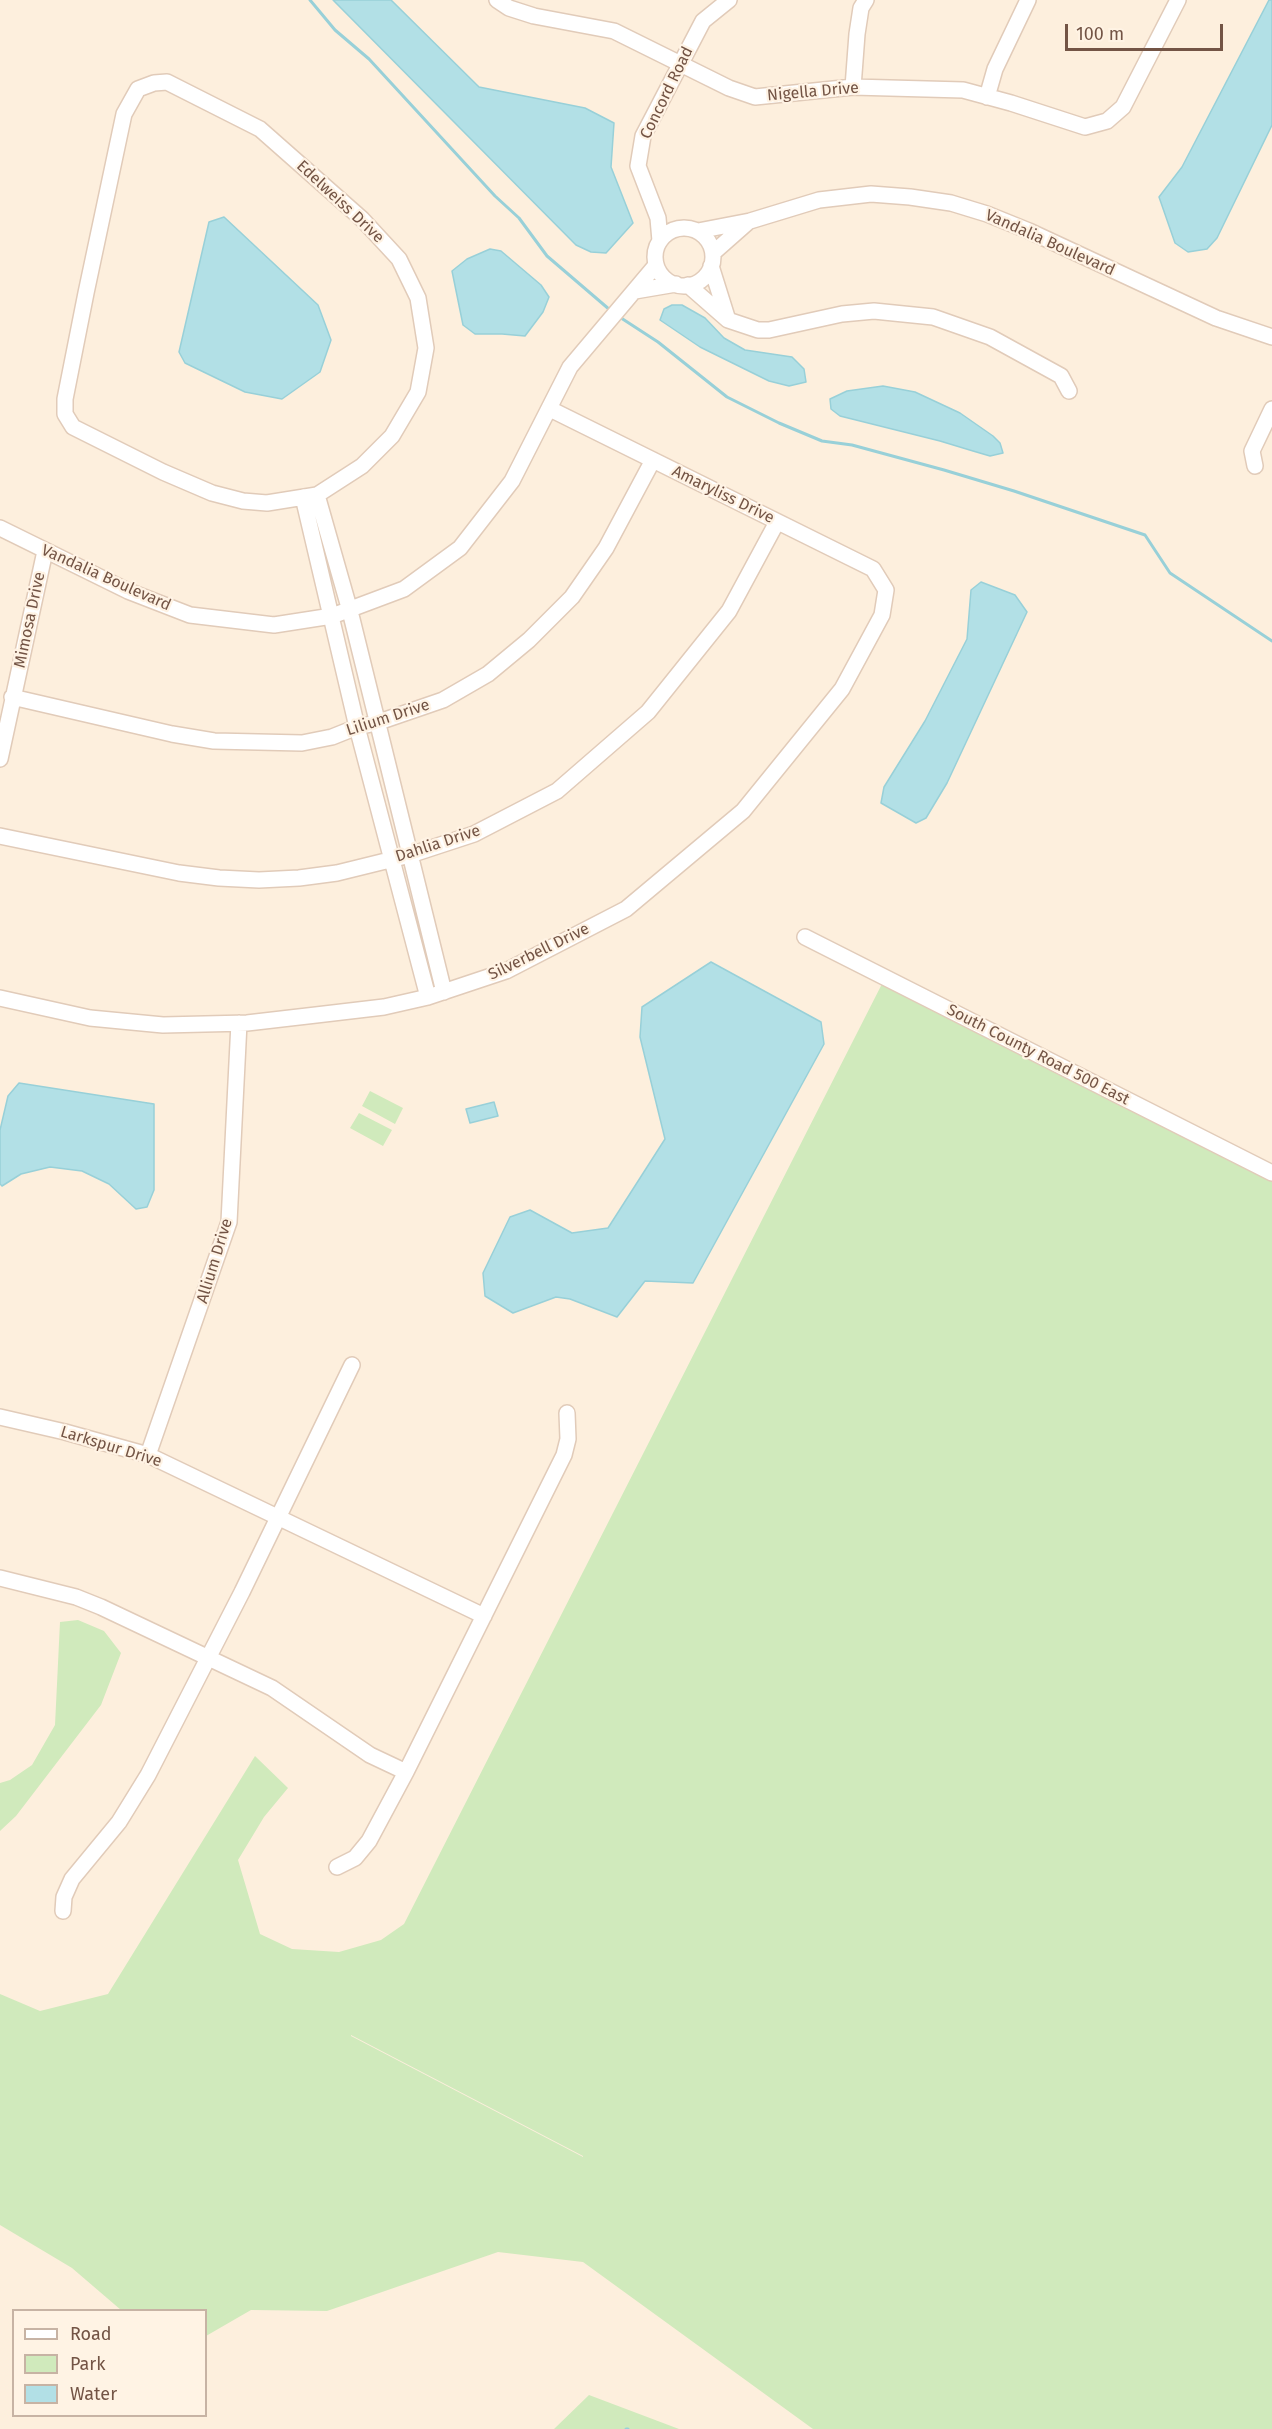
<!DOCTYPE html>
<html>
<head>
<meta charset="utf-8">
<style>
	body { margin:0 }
	#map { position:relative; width:1272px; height:2429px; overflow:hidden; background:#fdefdd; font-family:"Fira Sans",sans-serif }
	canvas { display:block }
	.legend { position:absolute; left:12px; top:2309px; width:195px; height:108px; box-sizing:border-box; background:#fff3e4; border:2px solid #c7b3a4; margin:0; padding:8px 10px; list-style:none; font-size:18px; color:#735445 }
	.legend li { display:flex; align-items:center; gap:12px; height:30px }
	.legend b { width:30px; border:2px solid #c7b3a4 }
	.scale { position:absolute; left:1065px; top:24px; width:158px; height:27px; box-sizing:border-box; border:3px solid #735445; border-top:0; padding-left:8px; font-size:18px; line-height:21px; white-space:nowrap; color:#735445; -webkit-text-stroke:4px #fff3e4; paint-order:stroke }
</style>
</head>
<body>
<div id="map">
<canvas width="1272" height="2429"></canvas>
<ul class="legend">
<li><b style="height:8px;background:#fff"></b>Road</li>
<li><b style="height:16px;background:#d0eabc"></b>Park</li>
<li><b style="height:16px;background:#b2e0e6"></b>Water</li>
</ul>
<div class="scale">100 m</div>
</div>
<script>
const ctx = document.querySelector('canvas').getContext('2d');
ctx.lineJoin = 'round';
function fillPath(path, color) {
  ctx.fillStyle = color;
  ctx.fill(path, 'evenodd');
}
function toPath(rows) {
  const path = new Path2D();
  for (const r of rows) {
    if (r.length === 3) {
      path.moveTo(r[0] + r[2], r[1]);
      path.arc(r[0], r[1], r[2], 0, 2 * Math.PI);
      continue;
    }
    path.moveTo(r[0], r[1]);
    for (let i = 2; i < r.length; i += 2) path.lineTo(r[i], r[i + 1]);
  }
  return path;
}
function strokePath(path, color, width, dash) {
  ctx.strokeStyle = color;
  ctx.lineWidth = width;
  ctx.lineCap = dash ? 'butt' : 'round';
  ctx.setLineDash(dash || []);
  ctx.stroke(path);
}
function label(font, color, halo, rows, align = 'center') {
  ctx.font = font + ' "Fira Sans",sans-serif';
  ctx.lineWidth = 4.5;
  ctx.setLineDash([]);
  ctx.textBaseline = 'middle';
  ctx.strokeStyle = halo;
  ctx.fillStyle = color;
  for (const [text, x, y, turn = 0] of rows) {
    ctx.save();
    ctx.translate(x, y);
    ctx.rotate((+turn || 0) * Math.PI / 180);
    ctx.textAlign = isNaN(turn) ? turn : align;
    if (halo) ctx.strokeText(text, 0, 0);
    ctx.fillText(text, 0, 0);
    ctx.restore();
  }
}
fillPath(toPath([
	[886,976,1272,1178,1272,2429,813,2429,583,2262,498,2252,327,2311,251,2310,206,2336,206,2310,121,2310,72,2268,0,2225,0,1994,40,2011,108,1994,255,1756,288,1788,264,1817,238,1860,260,1934,292,1949,339,1952,381,1940,404,1924],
	[351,2035,583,2156,583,2157,351,2036],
	[370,1091,403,1108,395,1124,362,1106],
	[359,1113,392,1130,383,1146,350,1128],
	[78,1620,104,1631,121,1653,101,1705,16,1816,0,1831,0,1783,10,1780,32,1765,55,1725,60,1622],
	[589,2395,679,2429,554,2429]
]), '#d0eabc');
const water = toPath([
	[333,0,391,0,479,87,585,108,614,123,611,167,633,223,606,253,591,252,576,245,333,0],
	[1269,0,1272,0,1272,125,1217,238,1207,249,1188,252,1175,243,1159,197,1182,167,1269,0],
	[224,217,318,305,331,340,320,372,282,399,245,392,185,363,179,352,209,222,224,217],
	[490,249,501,251,541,285,549,297,543,312,525,336,502,334,475,334,463,325,452,271,467,259,490,249],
	[672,305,682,305,705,318,724,338,745,350,792,357,804,369,806,382,789,386,769,381,700,347,660,320,664,309,672,305],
	[883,386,915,392,960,413,993,436,1000,443,1003,453,990,456,973,451,940,441,840,416,831,409,830,399,847,391,883,386],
	[981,582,1015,595,1027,612,947,783,926,818,916,823,881,803,884,787,925,721,967,639,971,590,981,582],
	[711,962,821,1022,824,1044,693,1283,645,1281,617,1317,570,1299,556,1297,513,1313,485,1296,483,1273,510,1217,530,1210,572,1233,608,1228,665,1139,640,1037,642,1007,711,962],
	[19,1083,154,1104,154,1190,147,1207,136,1209,109,1184,82,1171,50,1167,21,1174,2,1186,0,1184,0,1130,8,1096,19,1083],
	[494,1102,498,1116,470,1123,466,1109,494,1102]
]);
fillPath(water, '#b2e0e6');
strokePath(water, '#98d0d8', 1.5);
strokePath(toPath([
	[310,0,335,30,369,59,495,196,519,218,547,256,610,310],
	[618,316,658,342,727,397,779,423,822,441,852,445,944,470,1014,491,1145,535,1170,573,1272,641],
	[626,2429,628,2429]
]), '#98d0d8', 3);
const minor = toPath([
	[497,0,509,8,534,16,614,31,729,88,755,97,853,87,963,90,1011,103,1085,127,1107,121,1123,107,1178,0],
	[167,82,260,129,362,219,399,259,418,298,426,348,418,392,392,436,362,466,317,495,267,503,243,501,212,493,163,472,73,427,65,414,65,399,86,293,124,114,138,89,154,83,167,82],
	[853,87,857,34,861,8,866,0],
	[987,97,995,69,1028,0],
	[684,257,29],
	[698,231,750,221,819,200,871,194,910,197,951,203,987,214,1029,231,1216,318,1272,337],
	[660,241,658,218,638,166,643,136,703,21,729,0],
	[713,253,747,223],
	[711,266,727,317],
	[688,285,728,320,758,330,769,330,842,314,874,311,933,317,990,337,1061,376,1069,391],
	[635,291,676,284],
	[1255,466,1252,451,1272,409],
	[317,495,350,611,444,992],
	[303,497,357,727,428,997],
	[0,528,128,591,190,615,274,625,332,616,404,589,460,548,512,481,570,367,656,265],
	[12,697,172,734,214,741,302,743,332,737,357,727,376,723,443,700,488,674,529,640,572,597,606,548,653,460],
	[0,759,45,551],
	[0,836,179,873,219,878,259,880,299,878,337,873,410,855,474,834,557,791,648,712,729,611,777,522],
	[805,937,1272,1173],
	[0,998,90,1018,163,1025,247,1023,316,1015,384,1007,428,997,506,971,626,909,743,811,842,689,882,615,886,590,873,569,550,409],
	[0,1417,65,1432,148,1455,484,1616],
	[148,1455,229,1222,239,1023],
	[0,1578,76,1597,101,1607,272,1688,370,1755,406,1772],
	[337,1867,355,1858,369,1841,406,1772,564,1455,568,1439,567,1413],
	[63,1911,64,1897,72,1879,119,1822,148,1775,242,1592,352,1365]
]);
strokePath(minor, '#e1cbb9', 18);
strokePath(minor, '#fff', 15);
label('16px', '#735445', '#fff3e4', [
	["Nigella Drive",813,92,-5],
	["Concord Road",667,93,-64],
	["Edelweiss Drive",340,202,43],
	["Vandalia Boulevard",1050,243,24],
	["Amaryliss Drive",723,495,26],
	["Vandalia Boulevard",106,578,24],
	["Mimosa Drive",30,620,-78],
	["Lilium Drive",388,718,-18],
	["Dahlia Drive",438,844,-18],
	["Silverbell Drive",539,952,-26],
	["South County Road 500 East",1038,1055,27],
	["Allium Drive",215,1261,-73],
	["Larkspur Drive",111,1447,17]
]);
</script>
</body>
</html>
